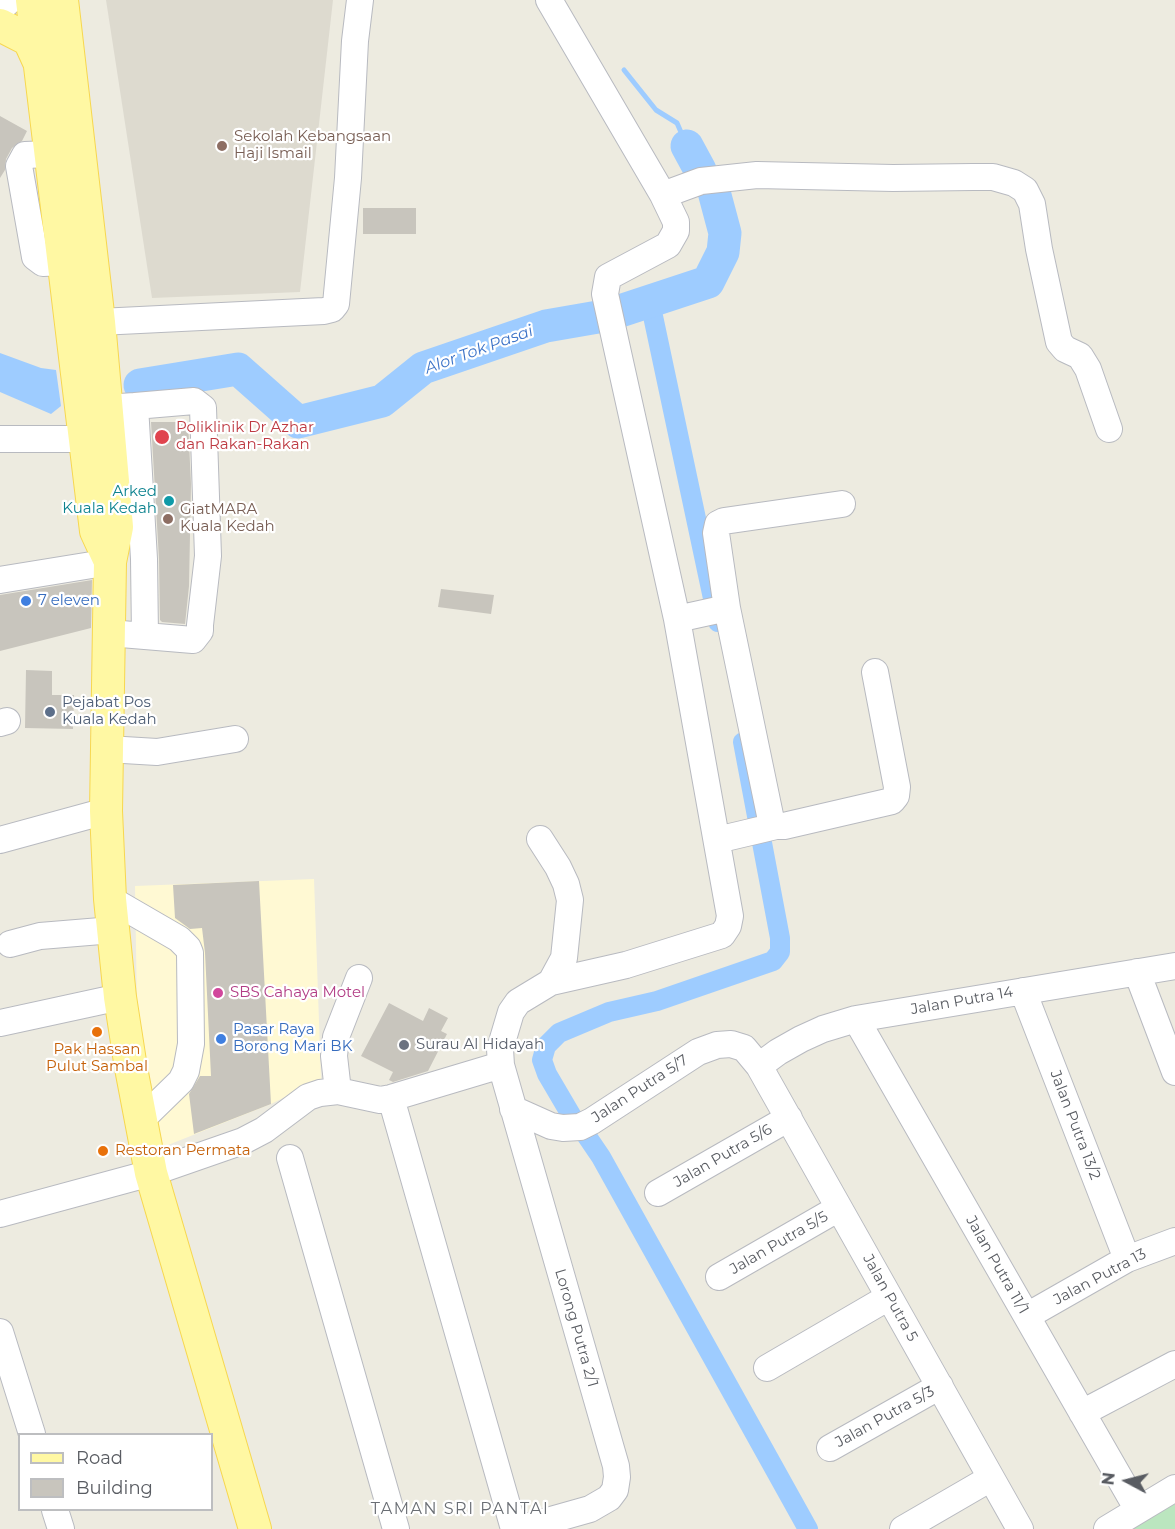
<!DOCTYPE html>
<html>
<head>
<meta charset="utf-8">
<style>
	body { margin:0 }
	#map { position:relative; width:1175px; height:1529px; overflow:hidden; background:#edebe0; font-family:Montserrat,sans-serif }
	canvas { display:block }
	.legend { position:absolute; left:18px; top:1433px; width:195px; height:78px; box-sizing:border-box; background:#fff; border:2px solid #bdbec0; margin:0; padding:8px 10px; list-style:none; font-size:18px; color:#595c62 }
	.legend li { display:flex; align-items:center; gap:12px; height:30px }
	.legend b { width:30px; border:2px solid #bdbec0 }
	.north { position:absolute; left:1097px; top:1451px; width:60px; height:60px; -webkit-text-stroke:4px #fff; paint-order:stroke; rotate:277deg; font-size:16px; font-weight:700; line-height:24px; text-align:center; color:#595c62 }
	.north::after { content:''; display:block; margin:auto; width:21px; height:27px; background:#595c62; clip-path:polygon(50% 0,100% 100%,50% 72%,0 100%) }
</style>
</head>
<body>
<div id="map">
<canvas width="1175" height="1529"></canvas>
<ul class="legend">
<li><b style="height:8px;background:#fff8a3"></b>Road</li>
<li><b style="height:16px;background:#c8c5bd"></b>Building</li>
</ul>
<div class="north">N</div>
</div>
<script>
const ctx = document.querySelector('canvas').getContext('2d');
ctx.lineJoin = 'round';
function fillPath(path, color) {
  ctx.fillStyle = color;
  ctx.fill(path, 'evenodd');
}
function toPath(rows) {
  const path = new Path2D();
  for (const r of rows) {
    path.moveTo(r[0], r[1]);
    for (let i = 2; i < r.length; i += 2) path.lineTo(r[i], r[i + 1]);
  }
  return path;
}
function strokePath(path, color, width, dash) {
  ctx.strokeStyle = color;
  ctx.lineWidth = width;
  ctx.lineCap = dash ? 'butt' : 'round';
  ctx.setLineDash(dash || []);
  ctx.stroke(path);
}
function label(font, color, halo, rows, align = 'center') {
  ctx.font = font + ' Montserrat,sans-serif';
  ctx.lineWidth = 4.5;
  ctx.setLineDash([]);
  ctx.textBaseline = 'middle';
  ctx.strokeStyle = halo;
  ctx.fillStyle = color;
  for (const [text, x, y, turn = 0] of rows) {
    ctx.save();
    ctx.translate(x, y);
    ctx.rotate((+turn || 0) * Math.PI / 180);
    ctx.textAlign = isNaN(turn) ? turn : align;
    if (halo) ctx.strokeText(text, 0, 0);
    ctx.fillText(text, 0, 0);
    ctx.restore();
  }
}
fillPath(toPath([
	[314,879,321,1079,271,1104,163,1147,137,1007,135,886]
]), '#fff9d3');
fillPath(toPath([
	[106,0,333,0,300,292,152,298]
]), '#dddacf');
fillPath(toPath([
	[1175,1503,1175,1529,1130,1529]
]), '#bbe6bf');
fillPath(toPath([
	[0,353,41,368,56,370,61,406,51,414,0,392]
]), '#9eccff');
strokePath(toPath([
	[624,70,656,110,677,123,687,146]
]), '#9eccff', 5);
strokePath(toPath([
	[650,302,718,622],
	[574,1120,547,1074,542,1060,546,1046,559,1033,609,1012,657,1001,773,961,780,952,780,938,743,742],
	[584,1132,601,1157,808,1529]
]), '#9eccff', 20);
strokePath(toPath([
	[687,146,700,170],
	[614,313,708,282,723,252,725,233,713,188],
	[140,385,238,369,298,422,382,401,423,368,546,326,598,317]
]), '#9eccff', 33);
fillPath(toPath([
	[0,116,27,131,22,141,12,148,6,159,5,170,0,178],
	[363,208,416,208,416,234,363,234],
	[151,422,188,422,191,484,189,586,185,624,162,622,160,620,159,559],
	[92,580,91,628,0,651,0,595],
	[441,589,494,595,491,614,438,607],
	[26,670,52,671,52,695,74,695,73,729,25,728],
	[259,881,271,1104,194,1134,189,1094,200,1076,211,1076,205,953,202,928,190,929,175,918,173,885],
	[389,1003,423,1021,429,1008,448,1018,441,1031,447,1034,428,1071,393,1082,389,1080,393,1072,361,1056]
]), '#c8c5bd');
const minor = toPath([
	[0,9,10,0],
	[50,154,25,155,19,166,35,257,43,263,64,262],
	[663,195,701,181,757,175,893,178,973,177,993,177,1014,183,1025,190,1032,204,1039,249,1059,342,1065,349,1080,356,1088,369,1109,429],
	[99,322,324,311,332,309,336,304,348,178,355,41,360,0],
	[120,407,135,406,144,559,145,636],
	[0,439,85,439],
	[0,580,110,562],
	[727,608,771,820,776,826,784,826,892,801,896,796,897,787,875,672],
	[677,619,727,608,716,533,718,524,724,521,842,504],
	[109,633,193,640,200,631,200,625,208,556,203,408,194,401,135,406],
	[0,723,7,721],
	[107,749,157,752,235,739],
	[540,839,558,867,566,884,570,900,564,958,551,982],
	[0,840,106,811],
	[717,840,776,826],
	[110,899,179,939,188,948,190,953,191,1044,186,1071,181,1081,140,1121],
	[10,944,40,936,113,930],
	[1137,972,1175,1072],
	[1023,991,1127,1259],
	[856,1019,1138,1510],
	[0,1023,120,997],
	[759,1066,778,1052,801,1039,823,1029,856,1019,1175,966],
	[338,1091,334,1056,336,1037,359,978],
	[391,1098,514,1529],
	[513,1109,551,1126,563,1128,580,1127,592,1121,698,1052,717,1045,731,1044,744,1048,759,1066,1020,1529],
	[290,1158,396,1529],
	[658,1193,789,1118],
	[0,1214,151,1173,243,1141,264,1130,308,1097,320,1093,338,1091,380,1100,391,1098,501,1065],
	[719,1277,839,1208],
	[1027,1316,1127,1259,1175,1241],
	[0,1332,32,1434],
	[767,1368,889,1297],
	[1082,1413,1175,1364],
	[830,1448,940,1386],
	[55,1510,61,1529],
	[519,1529,590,1509,609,1498,615,1490,617,1477,616,1466,501,1065,500,1049,511,1012,518,1002,551,982,626,965,722,935,728,926,730,916,677,619,605,294,608,277,668,245,676,231,676,222,663,195,549,0],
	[903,1529,991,1478],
	[1107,1529,1175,1488]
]);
const major = toPath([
	[32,0,96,531,108,557],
	[62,0,99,322,117,527,110,562,106,811,110,899,120,997,131,1068,151,1173,255,1529],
	[0,25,29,40,39,62]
]);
strokePath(minor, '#b8bac0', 28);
strokePath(major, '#f7d74f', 34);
strokePath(minor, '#fff', 26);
strokePath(major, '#fff8a3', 32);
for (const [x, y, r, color] of [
	[222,146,6,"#8d6e63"],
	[162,437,8,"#e0444e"],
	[169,501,6,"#0f9aa8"],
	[168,519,6,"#8d6e63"],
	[26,601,6,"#3f7fe0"],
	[50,712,6,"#5c6f8a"],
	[218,993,6,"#d1479c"],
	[97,1032,6,"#e8710a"],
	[221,1039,6,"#3f7fe0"],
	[404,1045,6,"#6b7280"],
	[103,1151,6,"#e8710a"]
]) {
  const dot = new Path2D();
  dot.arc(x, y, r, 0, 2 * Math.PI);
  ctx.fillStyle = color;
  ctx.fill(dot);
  strokePath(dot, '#fff', 2);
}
label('15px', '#785e54', '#fff', [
	["Sekolah Kebangsaan",234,137],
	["Haji Ismail",234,154],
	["GiatMARA",180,510],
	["Kuala Kedah",180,527]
], 'left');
label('15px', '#be3a42', '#fff', [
	["Poliklinik Dr Azhar",176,428],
	["dan Rakan-Rakan",176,445]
], 'left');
label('15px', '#0d838f', '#fff', [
	["Arked",157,492],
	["Kuala Kedah",157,509]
], 'right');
label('15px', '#366cbe', '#fff', [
	["7 eleven",38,601],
	["Pasar Raya",233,1030],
	["Borong Mari BK",233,1047]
], 'left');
label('15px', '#4e5e75', '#fff', [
	["Pejabat Pos",62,703],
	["Kuala Kedah",62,720]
], 'left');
label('15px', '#b23c85', '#fff', [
	["SBS Cahaya Motel",230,993]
], 'left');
label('15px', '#595c62', '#fff', [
	["Jalan Putra 14",962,1001,-10],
	["Jalan Putra 5/7",640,1089,-33],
	["Jalan Putra 13/2",1075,1125,69],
	["Jalan Putra 5/6",723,1156,-30],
	["Jalan Putra 5/5",779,1243,-30],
	["Jalan Putra 11/1",997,1265,60],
	["Jalan Putra 13",1100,1277,-28],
	["Jalan Putra 5",890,1298,61],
	["Lorong Putra 2/1",576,1328,74],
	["Jalan Putra 5/3",885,1417,-29]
]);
label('15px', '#5b616d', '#fff', [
	["Surau Al Hidayah",416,1045]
], 'left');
label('15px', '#c56008', '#fff', [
	["Pak Hassan",97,1050],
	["Pulut Sambal",97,1067],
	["Restoran Permata",115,1151,"left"]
]);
label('italic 16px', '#3c73c7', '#fff', [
	["Alor Tok Pasai",479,350,-20]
]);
ctx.letterSpacing = '1.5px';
label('16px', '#6a6e74', '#fff', [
	["TAMAN SRI PANTAI",460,1509]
]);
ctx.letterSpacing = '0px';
</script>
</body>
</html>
